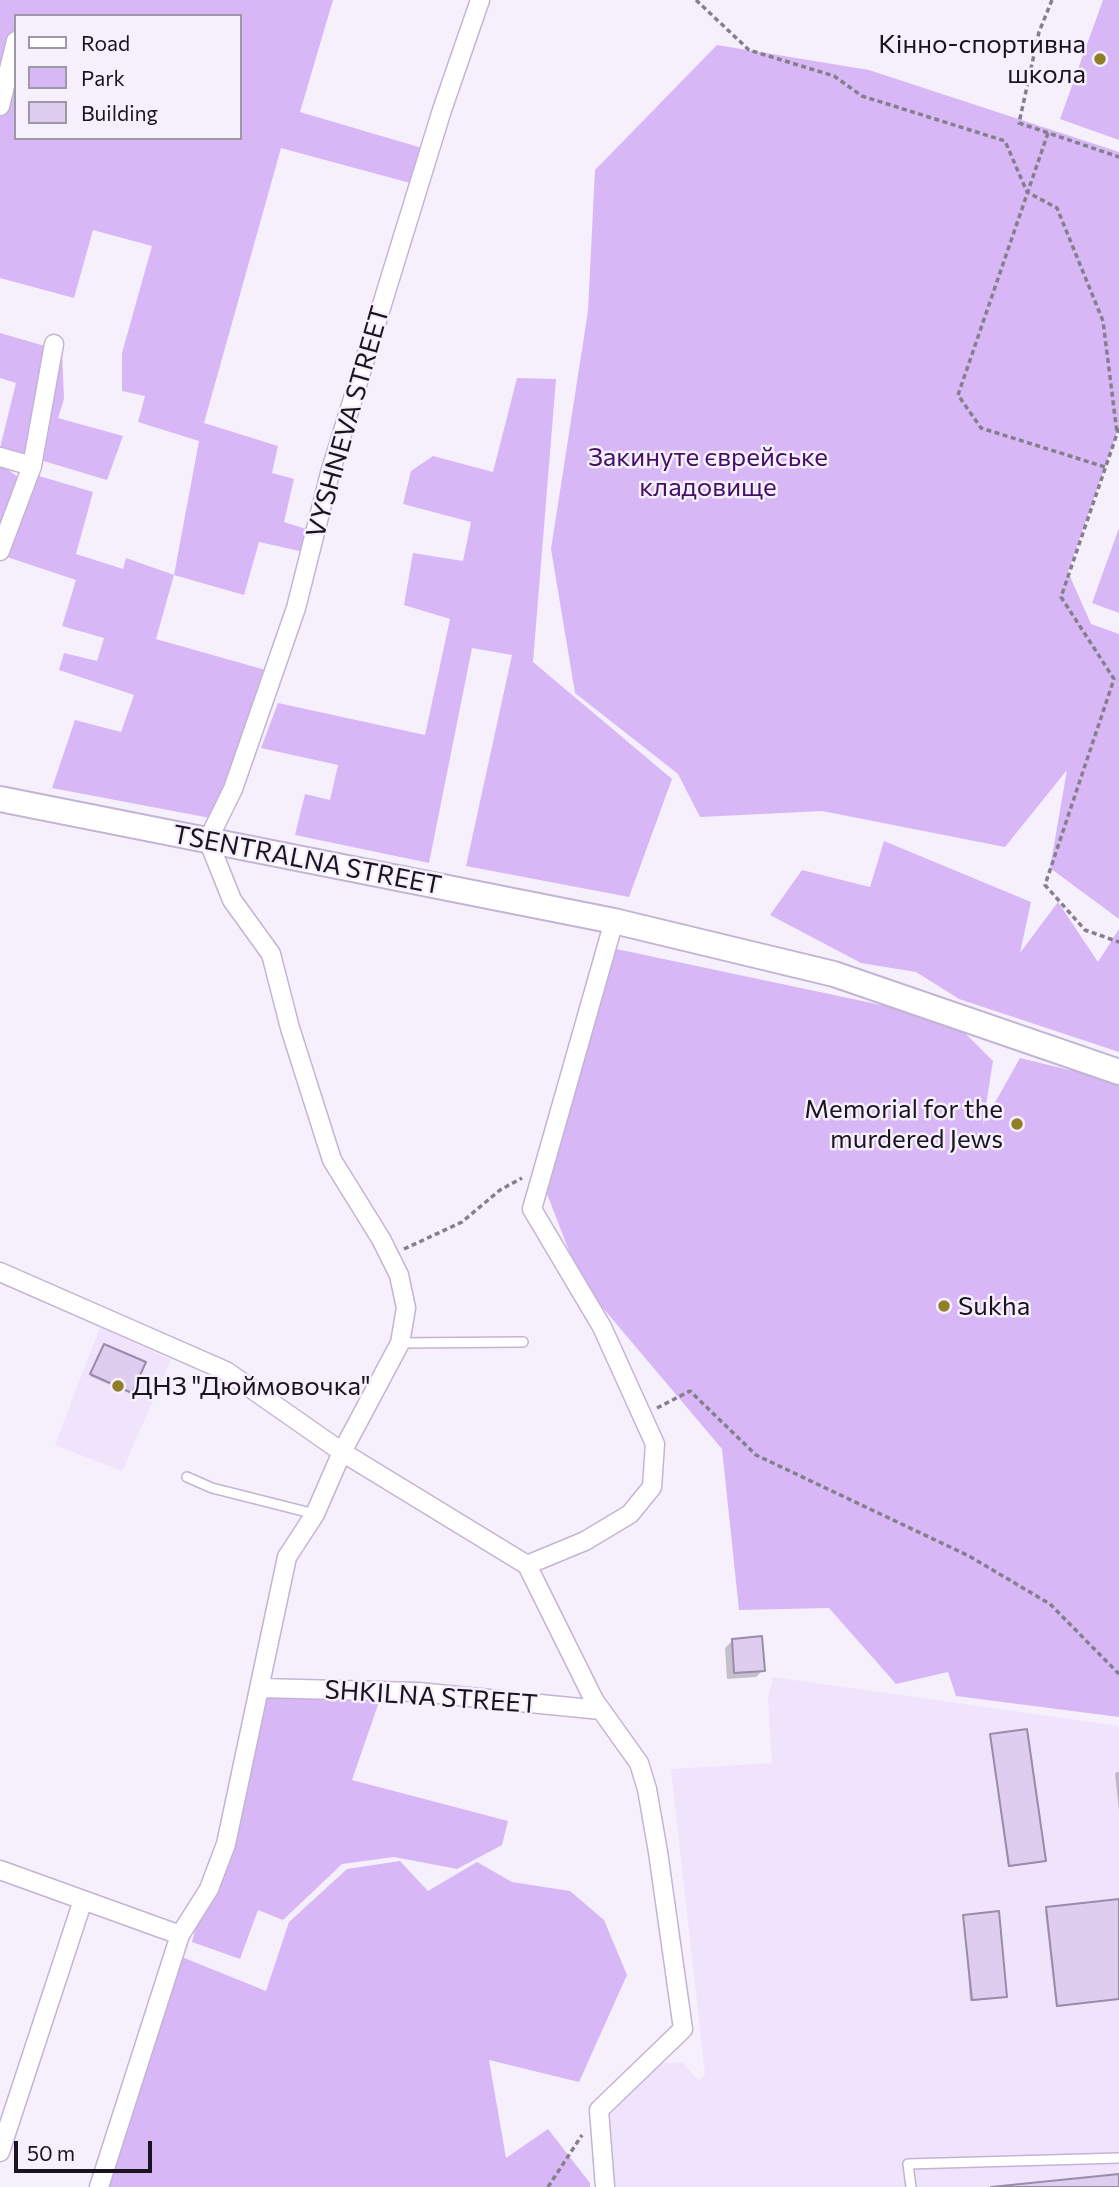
<!DOCTYPE html>
<html>
<head>
<meta charset="utf-8">
<style>
	body { margin:0 }
	#map { position:relative; width:1119px; height:2187px; overflow:hidden; background:#f6f0fd; font-family:Commissioner,sans-serif }
	canvas { display:block }
	.legend { position:absolute; left:14px; top:14px; width:228px; height:126px; box-sizing:border-box; background:#f6f0fd; border:2px solid #9e98a4; margin:0; padding:9px 12px; list-style:none; font-size:21px; color:#1a141f }
	.legend li { display:flex; align-items:center; gap:14px; height:35px }
	.legend b { width:35px; border:2px solid #9e98a4 }
	.scale { position:absolute; left:14px; top:2141px; width:138px; height:32px; box-sizing:border-box; border:4px solid #1a141f; border-top:0; padding-left:9px; font-size:21px; line-height:24px; white-space:nowrap; color:#1a141f; -webkit-text-stroke:5px #f6f0fd; paint-order:stroke }
</style>
</head>
<body>
<div id="map">
<canvas width="1119" height="2187"></canvas>
<ul class="legend">
<li><b style="height:9px;background:#fff"></b>Road</li>
<li><b style="height:19px;background:#d7b7f6"></b>Park</li>
<li><b style="height:19px;background:#decdee"></b>Building</li>
</ul>
<div class="scale">50 m</div>
</div>
<script>
const ctx = document.querySelector('canvas').getContext('2d');
ctx.lineJoin = 'round';
function fillPath(path, color) {
  ctx.fillStyle = color;
  ctx.fill(path, 'evenodd');
}
function toPath(rows) {
  const path = new Path2D();
  for (const r of rows) {
    path.moveTo(r[0], r[1]);
    for (let i = 2; i < r.length; i += 2) path.lineTo(r[i], r[i + 1]);
  }
  return path;
}
function strokePath(path, color, width, dash) {
  ctx.strokeStyle = color;
  ctx.lineWidth = width;
  ctx.lineCap = dash ? 'butt' : 'round';
  ctx.setLineDash(dash || []);
  ctx.stroke(path);
}
function label(font, color, halo, rows, align = 'center') {
  ctx.font = font + ' Commissioner,sans-serif';
  ctx.lineWidth = 5;
  ctx.setLineDash([]);
  ctx.textBaseline = 'middle';
  ctx.strokeStyle = halo;
  ctx.fillStyle = color;
  for (const [text, x, y, turn = 0] of rows) {
    ctx.save();
    ctx.translate(x, y);
    ctx.rotate((+turn || 0) * Math.PI / 180);
    ctx.textAlign = isNaN(turn) ? turn : align;
    if (halo) ctx.strokeText(text, 0, 0);
    ctx.fillText(text, 0, 0);
    ctx.restore();
  }
}
fillPath(toPath([
	[100,1327,171,1360,122,1471,55,1445],
	[773,1677,1119,1726,1119,2187,615,2187,610,2115,658,2064,682,2062,699,2081,705,2074,671,1769,772,1763,768,1698]
]), '#f0e4fd');
fillPath(toPath([
	[0,0,333,0,300,112,422,148,410,183,281,148,204,423,278,446,272,473,294,479,284,522,309,530,304,552,259,542,244,595,174,575,156,639,269,671,210,818,52,788,75,720,121,732,134,695,59,670,64,653,97,661,104,638,62,626,76,580,7,557,36,475,93,492,76,554,123,569,126,558,174,575,199,441,138,422,145,396,122,391,122,353,152,246,93,230,74,298,0,278],
	[16,16,240,16,240,138,16,138],
	[1103,0,1119,0,1119,140,1060,119],
	[717,45,869,70,1119,152,1119,427,1068,572,1091,624,1119,634,1119,919,1050,868,1067,770,1005,847,822,811,700,817,678,774,575,693,551,549,588,311,595,170],
	[0,333,62,351,64,399,58,418,123,436,107,480,0,448,16,383,0,378],
	[517,378,556,379,533,662,672,779,629,897,466,866,512,655,472,648,429,863,295,835,305,794,330,800,338,765,261,748,278,703,425,735,450,619,404,605,413,553,463,561,471,522,403,504,411,471,433,456,493,472],
	[0,464,18,477,5,528,0,526],
	[1119,528,1119,613,1092,603],
	[884,841,1031,902,1020,953,1058,902,1098,962,1119,929,1119,1052,959,999,916,972,861,963,770,915,802,870,870,887],
	[607,947,952,1020,993,1061,983,1124,1020,1058,1119,1082,1119,1717,956,1696,948,1672,896,1684,829,1608,739,1610,722,1449,581,1282,537,1168],
	[272,1695,380,1699,352,1780,508,1821,502,1845,457,1869,394,1857,342,1864,283,1920,258,1910,240,1959,192,1942,199,1916,233,1853,265,1700],
	[400,1861,428,1891,477,1862,512,1882,570,1891,604,1920,627,1975,579,2082,489,2060,506,2158,548,2129,590,2183,590,2187,109,2187,182,1957,266,1991,289,1922,347,1869]
]), '#d7b7f6');
fillPath(toPath([
	[102,1348,131,1392,129,1393,90,1376],
	[732,1641,763,1670,756,1677,727,1679,725,1648],
	[991,1736,1045,1861,1043,1862,1008,1867],
	[1117,1772,1119,1772,1119,1810,1115,1774],
	[1119,1900,1119,1999,1056,2007,1045,1910],
	[964,1916,1006,1996,1004,1998,970,2001]
]), '#0003');
const building = toPath([
	[104,1344,146,1362,132,1393,90,1374,104,1344],
	[762,1636,765,1671,734,1673,732,1639,762,1636],
	[1027,1729,1046,1861,1009,1866,990,1734,1027,1729],
	[1119,1899,1119,1999,1057,2006,1046,1907,1119,1899],
	[999,1911,1007,1997,972,2000,963,1915,999,1911],
	[1119,2174,1119,2187,991,2187,1119,2174]
]);
fillPath(building, '#decdee');
strokePath(building, '#9a8baa', 2);
const service = toPath([
	[400,1343,523,1342],
	[187,1477,212,1488,315,1514],
	[911,2187,908,2164,1119,2158]
]);
const minor = toPath([
	[0,106,16,41],
	[0,457,32,466],
	[0,551,32,466,54,344],
	[0,1272,226,1371,342,1452,527,1565],
	[527,1565,585,1541,630,1514,652,1487,655,1444,602,1327,532,1209,614,921],
	[527,1565,594,1700,639,1763,647,1789,658,1852,683,2029,599,2110,605,2187],
	[261,1688,418,1692,601,1710],
	[0,1870,180,1935],
	[0,2152,83,1900],
	[99,2187,180,1935,209,1889,226,1844,287,1557,315,1514,342,1452,400,1343,406,1308,399,1275,381,1239,332,1160,290,1028,271,954,232,900,208,840,233,789,296,608,330,473,442,110,480,0]
]);
const secondary = toPath([
	[0,799,614,921,834,974,1119,1072]
]);
strokePath(service, '#c4b4d4', 12);
strokePath(minor, '#c4b4d4', 21);
strokePath(secondary, '#c4b4d4', 28);
strokePath(toPath([
	[696,0,749,50,834,76,862,96,1005,141,1027,192,1057,208,1103,321,1117,433],
	[1052,0,1039,32,1019,123,1119,157],
	[1048,133,958,395,981,428,1105,467],
	[1119,428,1061,597,1114,679,1045,885,1085,930,1119,942],
	[404,1249,462,1222,500,1190,522,1178],
	[657,1408,690,1391,756,1455,969,1556,1050,1604,1119,1674],
	[548,2187,582,2135]
]), '#857f8b', 3.5, [5, 3.5]);
strokePath(service, '#fff', 9);
strokePath(minor, '#fff', 18);
strokePath(secondary, '#fff', 24);
for (const [x, y, r, color] of [
	[1100,59,7,"#907f26"],
	[1017,1124,7,"#907f26"],
	[944,1306,7,"#907f26"],
	[118,1386,7,"#907f26"]
]) {
  const dot = new Path2D();
  dot.arc(x, y, r, 0, 2 * Math.PI);
  ctx.fillStyle = color;
  ctx.fill(dot);
  strokePath(dot, '#f6f0fd', 2.5);
}
label('26px', '#1a141f', '#f6f0fd', [
	["Кінно-спортивна",1086,44],
	["школа",1086,74],
	["Memorial for the",1003,1109],
	["murdered Jews",1003,1139],
	["Sukha",958,1306,"left"],
	["ДНЗ \"Дюймовочка\"",132,1386,"left"]
], 'right');
label('26px', '#1a141f', '#f6f0fd', [
	["VYSHNEVA STREET",348,422,-74],
	["TSENTRALNA STREET",307,860,11],
	["SHKILNA STREET",431,1697,4]
]);
label('26px', '#440f65', '#f6f0fd', [
	["Закинуте єврейське",708,457],
	["кладовище",708,487]
]);
</script>
</body>
</html>
